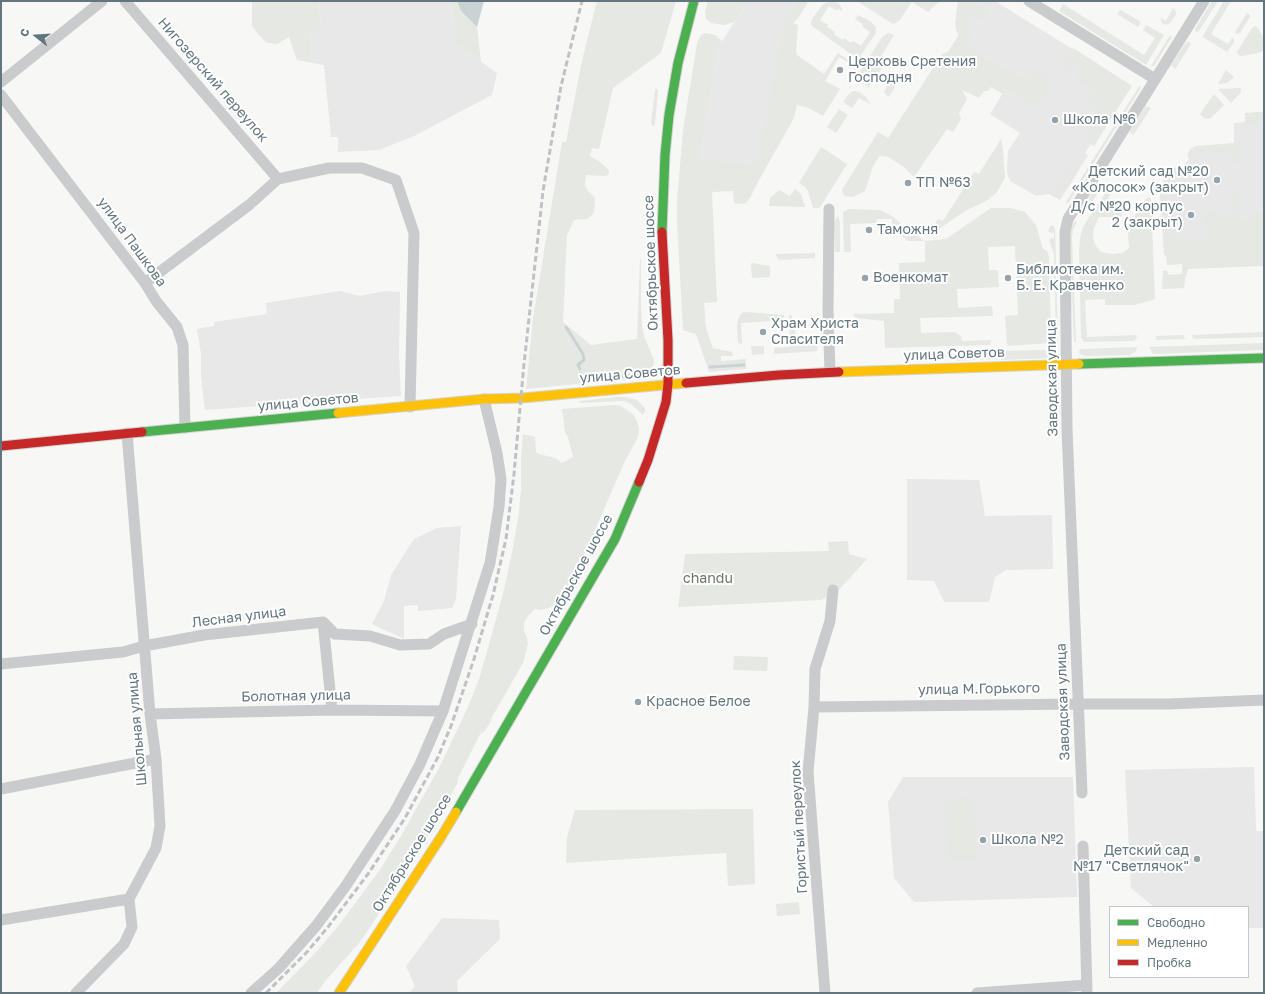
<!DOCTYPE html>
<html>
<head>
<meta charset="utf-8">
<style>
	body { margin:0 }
	#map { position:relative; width:1265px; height:994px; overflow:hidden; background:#f7f7f6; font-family:"Golos Text",sans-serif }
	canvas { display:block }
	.frame { position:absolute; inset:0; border:2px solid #63767f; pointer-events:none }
	.legend { position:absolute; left:1109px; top:906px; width:140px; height:72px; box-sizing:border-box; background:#fff; border:1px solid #c1c8cc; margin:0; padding:5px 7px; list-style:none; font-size:12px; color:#63767f }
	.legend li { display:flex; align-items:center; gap:8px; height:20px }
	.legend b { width:20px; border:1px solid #c1c8cc }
	.north { position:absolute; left:16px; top:16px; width:40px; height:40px; -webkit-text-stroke:3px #fff; paint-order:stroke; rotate:287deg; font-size:11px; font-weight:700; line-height:16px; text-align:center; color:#63767f }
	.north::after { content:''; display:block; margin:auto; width:14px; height:18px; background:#63767f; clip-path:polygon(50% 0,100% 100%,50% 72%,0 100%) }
</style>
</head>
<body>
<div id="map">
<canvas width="1265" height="994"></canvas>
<div class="frame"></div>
<ul class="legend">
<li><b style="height:5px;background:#4caf50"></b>Свободно</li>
<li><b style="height:5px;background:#ffc107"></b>Медленно</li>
<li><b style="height:5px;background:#c62828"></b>Пробка</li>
</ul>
<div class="north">С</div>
</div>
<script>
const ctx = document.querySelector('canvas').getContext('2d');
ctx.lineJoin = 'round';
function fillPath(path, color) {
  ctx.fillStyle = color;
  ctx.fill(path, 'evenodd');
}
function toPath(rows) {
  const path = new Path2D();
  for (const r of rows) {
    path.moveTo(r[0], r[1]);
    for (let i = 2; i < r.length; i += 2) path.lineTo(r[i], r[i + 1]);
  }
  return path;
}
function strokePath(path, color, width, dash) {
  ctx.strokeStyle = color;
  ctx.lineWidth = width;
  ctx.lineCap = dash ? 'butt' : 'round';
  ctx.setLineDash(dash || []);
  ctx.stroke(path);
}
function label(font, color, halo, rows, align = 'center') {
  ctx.font = font + ' "Golos Text",sans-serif';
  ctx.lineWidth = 4;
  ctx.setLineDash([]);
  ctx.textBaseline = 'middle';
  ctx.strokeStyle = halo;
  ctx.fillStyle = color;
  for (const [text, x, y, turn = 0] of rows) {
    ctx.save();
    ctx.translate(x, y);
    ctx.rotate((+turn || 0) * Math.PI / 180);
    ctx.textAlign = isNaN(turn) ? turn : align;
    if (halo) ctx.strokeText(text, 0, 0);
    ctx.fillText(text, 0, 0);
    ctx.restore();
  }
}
fillPath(toPath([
	[319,1,449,1,453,15,456,44,497,73,492,95,414,136,379,150,337,152,338,151,338,137,331,137,324,65,313,63,309,33,321,31],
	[748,1,796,1,784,20,758,168,700,158,719,46],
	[980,1,995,1,1132,86,1094,146,1091,144,1085,153,1088,155,1060,200,1049,194,1036,196,1010,181,1007,172,1008,151,1020,133,990,114,1006,88,948,52],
	[1264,112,1264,248,1164,254,1160,192,1197,150,1234,148,1234,123,1245,122,1245,113],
	[340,291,360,296,385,291,400,292,399,356,401,396,205,410,201,377,201,354,197,329,214,326,214,322,267,314,266,303],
	[907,479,979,480,985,516,1052,515,1053,569,1006,570,995,577,989,602,944,602,934,581,907,580],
	[461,526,456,599,452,608,418,611,418,605,404,606,404,639,372,624,384,601,391,575,414,539,437,528],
	[1254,767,1256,831,1264,831,1264,928,1248,928,1248,907,1154,907,1131,888,1125,770],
	[903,777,1073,777,1077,897,914,902,894,878,888,802],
	[442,918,499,920,500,939,457,981,458,993,409,993,415,986,406,966]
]), '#e7e8e7');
fillPath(toPath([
	[252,1,319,1,321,31,309,33,313,63,297,60,289,37,277,44,267,43,259,35,252,26],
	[449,1,457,1,461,11,477,27,481,62,456,44,453,15],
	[597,1,676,1,661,53,613,88,599,149,592,148,590,156,600,162,608,169,609,172,608,175,605,176,586,175,585,185,588,191,595,198,594,213,587,219,574,220,567,235,563,322,591,345,637,339,640,259,641,259,641,304,642,327,644,336,654,360,653,366,649,373,640,378,526,389,533,318,562,142,566,142,582,61],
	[708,1,748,1,734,22,724,25,711,23,706,19,705,12],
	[796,1,809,1,798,18,793,23,798,25,796,51,797,55,824,74,838,53,847,59,851,64,839,57,825,81,840,89,823,116,809,108,797,105,794,118,789,127,759,180,750,198,746,203,741,204,734,203,733,191,712,192,717,302,704,303,706,328,713,348,732,352,733,356,721,356,721,361,746,359,746,369,709,372,696,334,683,330,677,223,677,201,683,130,697,43,701,35,704,33,715,35,722,41,719,46,700,158,757,167,784,20],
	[830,1,838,3,842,8,842,11,838,9,837,11,829,6,820,20,828,25,827,27,835,32,834,34,842,40,844,38,851,43,853,41,861,46,870,32,862,26,863,24,855,19,858,15,870,21,876,27,876,33,861,55,858,57,852,55,812,26,811,24,812,19,822,5],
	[857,1,937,1,939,2,928,12,912,2,899,21,893,24],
	[958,1,980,1,978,4,989,11,983,21,972,14,966,23,972,34,965,46,1003,70,1004,68,1026,80,1034,69,1052,80,1036,106,1007,88,1003,94,991,87,988,91,984,91,979,98,962,90,967,99,959,113,961,119,953,132,947,129,914,177,904,167,888,157,881,156,879,157,873,166,865,191,853,197,844,196,842,190,878,132,888,138,942,54,948,52,959,35,956,30,955,23],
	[1212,1,1218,1,1199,31,1196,32,1195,29],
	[1224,1,1231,1,1211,34,1228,44,1232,38,1234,39,1234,42,1227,52,1203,37,1204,34],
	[1063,4,1144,55,1155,38,1143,30,1146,25,1164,35,1146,65,1059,11],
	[1173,8,1176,12,1176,14,1170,23,1165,25,1161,22,1161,18,1166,21],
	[1121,10,1141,22,1138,27,1117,14],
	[1247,13,1250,15,1250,17,1240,33,1237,34,1235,32],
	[1255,26,1258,28,1264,39,1263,51,1258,53,1242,56,1238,55,1237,52,1252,28],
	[888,33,894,35,880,58,886,62,869,87,860,81,859,73,882,37],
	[1170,35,1172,37,1154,66,1151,66],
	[1188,41,1191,44,1175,69,1171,65,1185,44],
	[1073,48,1132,86,1107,124,1099,119,1101,110,1089,105,1097,92,1079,81,1077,76,1083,65,1078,62,1067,71,1060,68],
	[1226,70,1234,77,1227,83,1218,84],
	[892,81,897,83,889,97,884,92,888,84],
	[1140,85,1141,88,1069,202,1066,204,1066,202],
	[1240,88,1241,89,1241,92,1231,103,1218,89],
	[655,89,658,89,658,92,655,123,654,126,653,126,651,123],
	[853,91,859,92,866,97,870,104,859,98,852,108,843,102,848,95],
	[1214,94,1224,105,1212,117,1209,119,1204,118,1200,114],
	[1146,106,1151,108,1134,134,1131,134,1130,131],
	[839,109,848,115,836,133,827,127],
	[1264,112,1264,125,1245,123,1245,113],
	[1094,128,1102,133,1094,146,1086,141],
	[1001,139,1003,151,1005,178,997,192,988,200,965,211,936,231,930,232,938,219,943,221,974,172,979,174],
	[1234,143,1238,148,1239,164,1231,164,1230,152,1198,153,1193,158,1189,158,1187,156,1190,149,1196,146],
	[821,147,847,164,821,206,819,208,813,208,808,191,805,187,799,183],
	[1177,167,1181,168,1184,173,1166,195,1166,207,1165,209,1161,209,1160,192,1161,185,1171,169],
	[1070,169,1077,173,1065,192,1058,188],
	[1113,185,1116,186,1108,198,1125,209,1120,217,1099,217,1094,228,1093,236,1095,245,1101,252,1112,254,1122,253,1129,248,1128,233,1130,224,1145,200,1148,197,1151,198,1155,299,1135,305,1105,305,1105,299,1085,300,1087,337,1137,335,1136,339,1133,341,1085,342,1083,341,1081,337,1079,252,1080,238,1083,227,1091,214,1108,189],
	[1095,188,1100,190,1083,215,1081,214,1081,211],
	[795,189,801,194,805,207,769,206,770,198,779,190,790,196],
	[1230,191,1237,191,1239,222,1248,221,1250,217,1262,212,1264,221,1264,266,1188,269,1185,278,1184,288,1162,289,1163,271,1167,270,1168,275,1182,274,1182,264,1167,265,1166,256,1164,254,1162,219,1169,219,1171,231,1174,240,1210,238,1210,228,1204,228,1203,210,1217,212,1223,216,1231,215],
	[991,208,1011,208,1025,212,1036,225,1043,249,1047,251,1049,257,1051,338,1049,343,1008,346,1007,344,1005,316,1018,315,1015,246,988,247,989,270,998,270,999,287,957,289,958,308,992,306,993,316,920,318,921,333,955,332,961,336,962,341,991,340,990,345,885,348,884,321,856,318,853,314,894,313,894,299,900,299,899,263,925,262,925,241,908,241,892,228,892,219,877,219,877,223,850,224,851,252,844,252,843,212,849,209,880,210,892,216,909,231,925,241,946,239],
	[838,216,840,222,840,252,835,252,834,224,836,218],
	[1075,221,1077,222,1073,230,1072,238,1076,342,1074,342,1070,235,1071,228],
	[1053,225,1055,229,1058,343,1056,343,1054,254,1049,239,1054,238,1054,233,1048,232,1050,226],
	[815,253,815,258,782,260,778,259,775,254],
	[751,263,770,266,770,277,752,278],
	[746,312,784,315,784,320,741,323,742,344,738,343,737,327,738,319,742,313],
	[789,315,792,316,796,337,798,341,802,344,818,345,817,351,774,354,774,348,790,347],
	[1264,332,1264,337,1194,339,1192,337,1192,335],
	[1184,335,1184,338,1186,338,1185,339,1156,340,1156,336],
	[1264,343,1264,350,1153,354,1149,347],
	[751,346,764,346,764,354,752,355],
	[1137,347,1136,351,1130,355,1085,356,1080,354,1079,352,1080,349],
	[1045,350,1050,353,1050,358,1001,360,1001,351],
	[992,351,992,359,956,361,956,352],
	[617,397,625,397,637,400,645,408,645,411,643,415,631,404,624,401,580,403,579,401],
	[615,405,621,406,634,415,637,421,639,429,638,437,624,463,576,574,567,591,558,601,551,607,541,610,535,609,527,617,524,623,524,631,527,637,528,644,523,663,492,717,490,723,484,732,480,734,458,778,457,784,452,793,431,832,371,926,359,943,326,980,317,993,276,993,317,951,339,925,381,868,401,836,439,768,468,707,479,679,490,641,504,590,513,547,519,512,521,489,521,460,523,434,535,437,536,452,539,454,555,458,562,463,573,457,568,437,565,432,562,409],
	[848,541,849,554,867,559,836,593,821,600,678,607,685,554,829,551,828,542],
	[734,656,768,657,767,671,733,670],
	[973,797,977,860,948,861,945,799],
	[753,809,755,884,728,886,726,853,566,863,567,837,575,810],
	[799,902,800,914,777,916,776,904]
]), '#e6e8e3');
fillPath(toPath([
	[457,1,484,1,477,27,461,11]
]), '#c9d3d4');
strokePath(toPath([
	[566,327,583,354,584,360,578,365,580,369],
	[710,367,744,365],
	[581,374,581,378,584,380,641,374]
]), '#c9d3d4', 3);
const fast = toPath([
	[662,232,665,155,669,115,678,63,694,1],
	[1079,364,1264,358],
	[142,432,338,413],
	[456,812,615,539,639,482]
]);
const slow = toPath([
	[839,372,1079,364],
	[338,413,484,399,522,398,686,383],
	[339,993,441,837,456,812]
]);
const jam = toPath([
	[686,383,779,375,839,372],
	[1,446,142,432],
	[639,482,648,460,666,402,668,384,668,340,662,232]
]);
strokePath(fast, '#d2d4d4', 11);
strokePath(slow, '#d2d4d4', 11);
strokePath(jam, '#d2d4d4', 11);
strokePath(toPath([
	[125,1,278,179],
	[1029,1,1155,79],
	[1,82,102,1],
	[1,95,145,283,156,301,177,327,183,345,185,428],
	[829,209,828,311,830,372],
	[145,283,249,205,278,179,329,168,362,168,396,180,414,233,410,407],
	[323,622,332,710],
	[1,664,123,652,144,646,204,635,323,622,335,634,370,636,400,645,429,644,444,634,472,624],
	[814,707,1078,704,1169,704,1264,700],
	[150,714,332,710,443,711],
	[1,789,156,759],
	[1082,793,1067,429,1065,232,1068,219,1204,1],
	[1083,846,1087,993],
	[1,920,129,899],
	[76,993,124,944,132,927,129,899,156,848,160,826,156,759,150,714,127,433],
	[251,993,279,968,316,926,345,887,395,811,420,764,443,711,490,563,499,507,501,479,497,453,484,399],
	[825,993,808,772,814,707,815,669,830,621,833,590],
	[977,993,1087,985]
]), '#c9cbcc', 11);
strokePath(fast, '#4caf50', 9);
strokePath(slow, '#ffc107', 9);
strokePath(jam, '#c62828', 9);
strokePath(toPath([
	[266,993,307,952,328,927,368,874,405,818,438,757,451,726,474,659,493,595,506,539,514,474,524,364,543,191,561,86,582,1]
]), '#bfc1c2', 3, [6, 3]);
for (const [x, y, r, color] of [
	[840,70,4,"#97a3a9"],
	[1055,120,4,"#97a3a9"],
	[1217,180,4,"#97a3a9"],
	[908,183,4,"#97a3a9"],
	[1191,215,4,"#97a3a9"],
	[869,230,4,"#97a3a9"],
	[865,278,4,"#97a3a9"],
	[1008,278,4,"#97a3a9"],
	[763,332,4,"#97a3a9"],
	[638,702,4,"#97a3a9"],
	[983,840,4,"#97a3a9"],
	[1197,859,4,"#97a3a9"]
]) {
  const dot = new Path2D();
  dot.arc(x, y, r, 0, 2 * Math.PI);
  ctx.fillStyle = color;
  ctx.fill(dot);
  strokePath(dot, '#fff', 1.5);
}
label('14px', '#63767f', '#fff', [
	["Церковь Сретения",848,62],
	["Господня",848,78],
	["Школа №6",1063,120],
	["Детский сад №20",1209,172,"right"],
	["«Колосок» (закрыт)",1209,188,"right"],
	["ТП №63",916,183],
	["Д/с №20 корпус",1183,207,"right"],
	["2 (закрыт)",1183,223,"right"],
	["Таможня",877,230],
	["Библиотека им.",1016,270],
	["Б. Е. Кравченко",1016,286],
	["Военкомат",873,278],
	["Храм Христа",771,324],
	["Спасителя",771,340],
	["Красное Белое",646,702],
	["Школа №2",991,840],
	["Детский сад",1189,851,"right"],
	["№17 \"Светлячок\"",1189,867,"right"]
], 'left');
label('14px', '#63767f', '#fff', [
	["Нигозерский переулок",213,80,49],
	["улица Пашкова",132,242,54],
	["Октябрьское шоссе",651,263,-92],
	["улица Советов",954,354,-2],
	["улица Советов",630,374,-5],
	["Заводская улица",1052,378,-91],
	["улица Советов",308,402,-5],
	["Октябрьское шоссе",576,575,-61],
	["Лесная улица",239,617,-7],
	["улица М.Горького",979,689,-1],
	["Болотная улица",296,696,-1],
	["Заводская улица",1063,702,-92],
	["Школьная улица",137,729,-95],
	["Гористый переулок",799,827,-93],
	["Октябрьское шоссе",412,853,-58]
]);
label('14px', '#687762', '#fff', [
	["chandu",708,579]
]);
</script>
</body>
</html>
